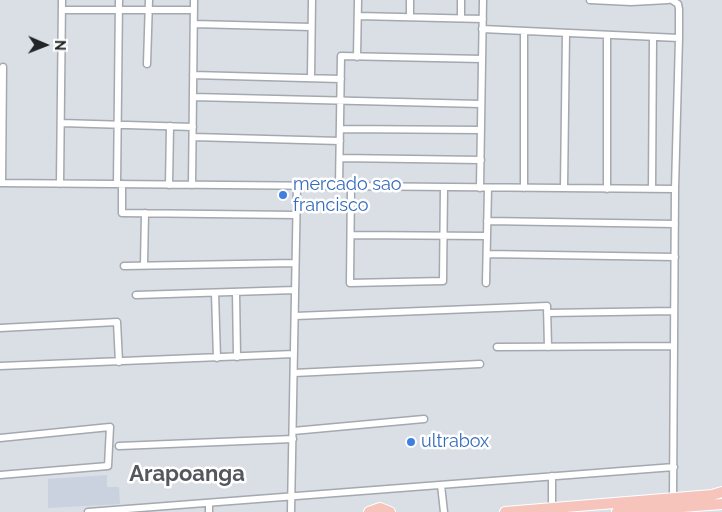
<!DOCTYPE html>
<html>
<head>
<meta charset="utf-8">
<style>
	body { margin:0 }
	#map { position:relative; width:722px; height:512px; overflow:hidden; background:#dadee5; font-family:Raleway,sans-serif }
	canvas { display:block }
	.north { position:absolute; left:20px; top:20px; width:50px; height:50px; -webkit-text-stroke:4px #fff; paint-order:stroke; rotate:91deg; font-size:14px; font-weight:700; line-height:20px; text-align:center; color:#222426 }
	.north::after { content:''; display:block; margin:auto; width:18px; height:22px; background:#222426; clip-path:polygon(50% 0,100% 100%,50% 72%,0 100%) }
</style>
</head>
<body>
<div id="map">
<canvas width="722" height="512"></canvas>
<div class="north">N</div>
</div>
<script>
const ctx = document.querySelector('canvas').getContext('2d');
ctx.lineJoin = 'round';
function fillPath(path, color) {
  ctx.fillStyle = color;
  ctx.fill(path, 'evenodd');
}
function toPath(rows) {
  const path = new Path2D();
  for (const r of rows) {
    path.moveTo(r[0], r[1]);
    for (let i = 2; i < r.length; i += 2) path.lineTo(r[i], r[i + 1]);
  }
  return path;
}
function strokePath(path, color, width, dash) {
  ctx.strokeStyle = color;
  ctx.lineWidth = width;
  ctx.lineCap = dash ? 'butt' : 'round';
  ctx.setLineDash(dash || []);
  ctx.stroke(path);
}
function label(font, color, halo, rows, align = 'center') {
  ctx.font = font + ' Raleway,sans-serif';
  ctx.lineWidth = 5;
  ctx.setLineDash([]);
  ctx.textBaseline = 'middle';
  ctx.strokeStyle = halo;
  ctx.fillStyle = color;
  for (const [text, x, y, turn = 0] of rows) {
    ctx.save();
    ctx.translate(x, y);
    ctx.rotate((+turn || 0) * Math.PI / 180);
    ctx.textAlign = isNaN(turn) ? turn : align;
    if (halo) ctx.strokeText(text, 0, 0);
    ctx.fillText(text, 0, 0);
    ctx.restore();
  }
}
fillPath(toPath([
	[107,475,107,487,119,487,120,504,48,508,48,479]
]), '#cad2df');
const minor = toPath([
	[410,0,410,17],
	[590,0,631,2,668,0],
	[672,0,678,4,679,9,679,38,675,189,673,498],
	[62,10,194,10],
	[358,16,483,19],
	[461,18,461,0],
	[194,24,311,27],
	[482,29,679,38],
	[607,35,607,189],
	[357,57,358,0],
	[147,64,149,0],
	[193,75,341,79],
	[311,77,312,0],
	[193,97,481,104],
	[61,123,193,127],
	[340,129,481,130],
	[193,137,340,141],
	[340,158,481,160],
	[0,183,675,189],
	[2,183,3,67],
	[60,184,62,0],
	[117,184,119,0],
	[122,184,122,213,296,215],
	[169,185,170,126],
	[192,185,194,0],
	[339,186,341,56,482,59],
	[351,186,350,283,443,281,444,187],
	[480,188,483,0],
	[524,188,524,31],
	[564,188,566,33],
	[652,189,653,38],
	[487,221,675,224],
	[351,235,487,236],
	[487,254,675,257],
	[144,265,145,213],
	[124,266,295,263],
	[486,283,488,188],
	[236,292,237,357],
	[215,293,217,358],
	[136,295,295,290],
	[547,313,674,311],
	[295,316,547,306,548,347],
	[0,328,117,322,119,362],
	[497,347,674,346],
	[0,366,294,354],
	[294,373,480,364],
	[293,431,424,419],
	[0,438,110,427,108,466,0,475],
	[119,446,293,439],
	[552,476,552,508],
	[441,485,444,512],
	[209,503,209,512],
	[88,512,674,467],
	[291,512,297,186]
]);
const primary = toPath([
	[369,512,380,508,390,512],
	[505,512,712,495,722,492],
	[617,512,722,504]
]);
strokePath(minor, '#a4a8af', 9);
strokePath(primary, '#fff', 12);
strokePath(minor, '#fff', 6);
strokePath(primary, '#f7c4bc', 10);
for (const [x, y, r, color] of [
	[283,195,5,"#3f7fe0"],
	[411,442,5,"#3f7fe0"]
]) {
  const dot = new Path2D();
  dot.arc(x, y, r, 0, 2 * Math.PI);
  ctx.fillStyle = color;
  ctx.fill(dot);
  strokePath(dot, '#fff', 2);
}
label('18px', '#366cbe', '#fff', [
	["mercado sao",293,185],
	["francisco",293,206],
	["ultrabox",421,442]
], 'left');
label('bold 22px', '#54585d', '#fff', [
	["Arapoanga",187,474]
]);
</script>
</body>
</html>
